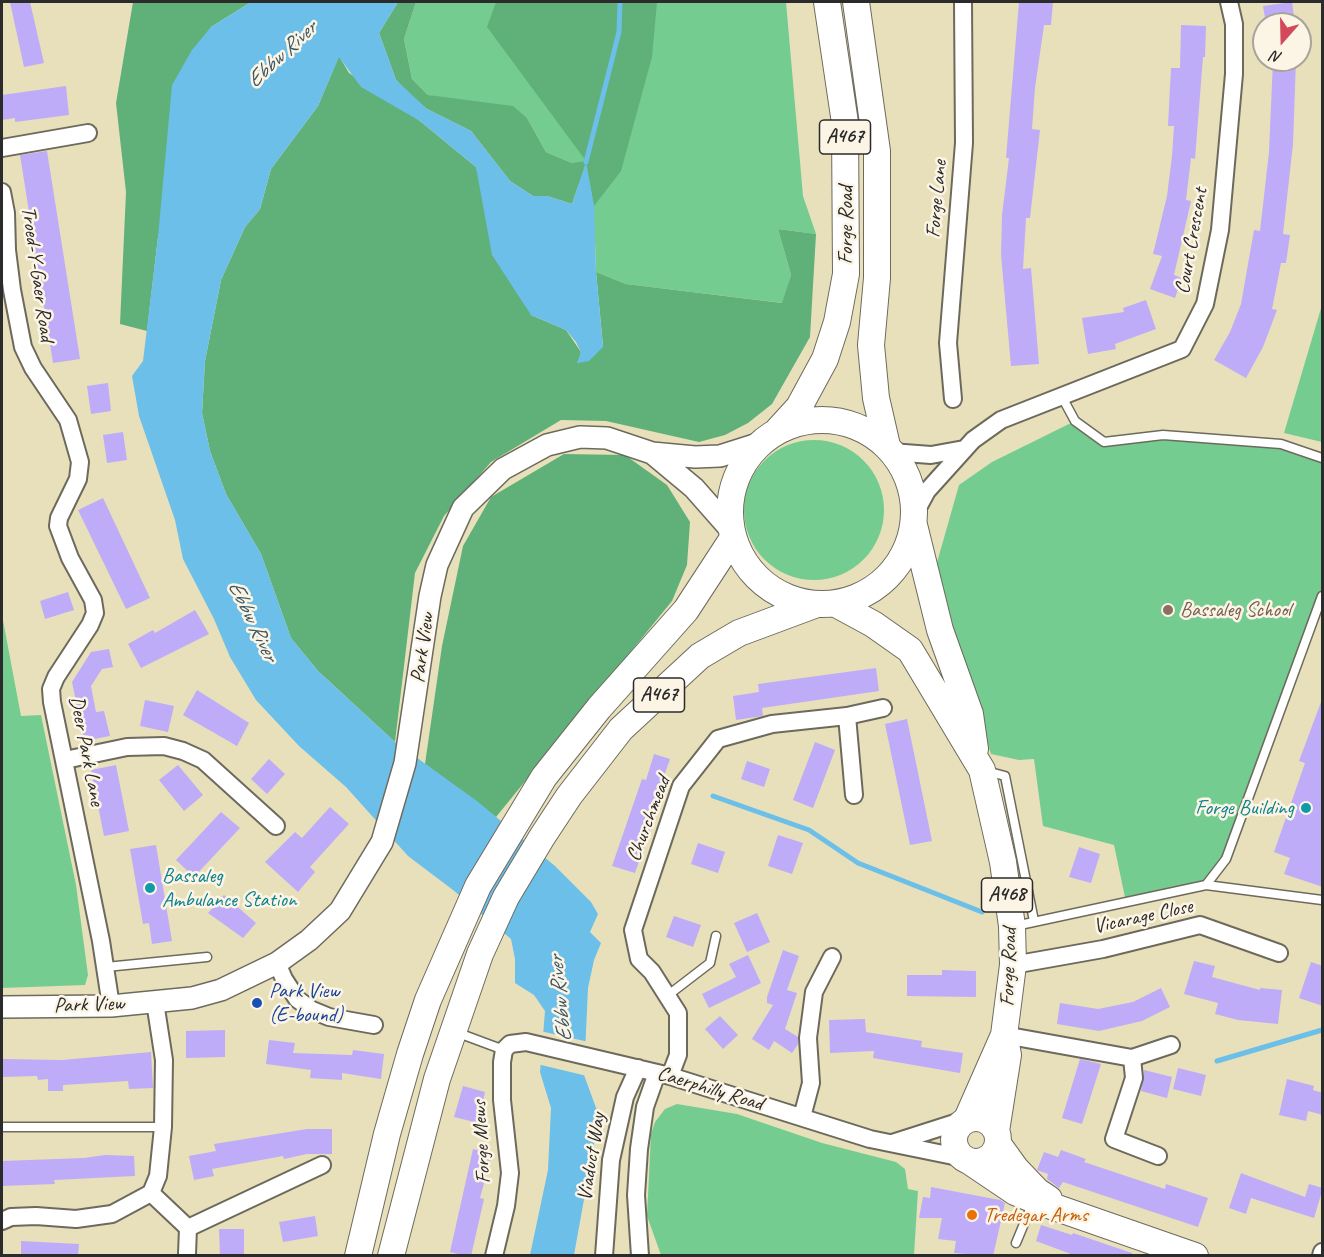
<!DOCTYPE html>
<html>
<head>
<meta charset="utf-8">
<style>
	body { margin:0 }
	#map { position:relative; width:1324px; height:1257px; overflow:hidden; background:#e8e0ba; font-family:Caveat,sans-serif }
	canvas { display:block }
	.frame { position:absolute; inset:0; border:3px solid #2b2b2b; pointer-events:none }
	.north { position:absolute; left:1252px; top:12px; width:60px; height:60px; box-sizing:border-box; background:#fcf5e5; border:2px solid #a8a49b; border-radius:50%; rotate:200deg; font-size:16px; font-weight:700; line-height:24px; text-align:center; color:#2b2b2b }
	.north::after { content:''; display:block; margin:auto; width:21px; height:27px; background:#d1495b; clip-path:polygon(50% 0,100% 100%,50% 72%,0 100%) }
</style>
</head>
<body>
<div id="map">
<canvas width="1324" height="1257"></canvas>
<div class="frame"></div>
<div class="north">N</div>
</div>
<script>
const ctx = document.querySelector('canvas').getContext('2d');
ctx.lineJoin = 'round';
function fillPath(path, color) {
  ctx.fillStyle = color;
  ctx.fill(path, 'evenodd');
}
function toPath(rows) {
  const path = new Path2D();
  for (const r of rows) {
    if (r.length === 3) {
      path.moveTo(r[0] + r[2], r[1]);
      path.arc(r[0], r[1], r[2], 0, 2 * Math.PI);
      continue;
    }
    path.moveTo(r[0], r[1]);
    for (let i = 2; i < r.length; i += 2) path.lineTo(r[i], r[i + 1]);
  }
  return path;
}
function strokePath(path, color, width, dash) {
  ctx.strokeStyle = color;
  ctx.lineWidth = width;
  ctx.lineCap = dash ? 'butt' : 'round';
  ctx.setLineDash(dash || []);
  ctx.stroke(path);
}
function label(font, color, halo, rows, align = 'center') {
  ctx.font = font + ' Caveat,sans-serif';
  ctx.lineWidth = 5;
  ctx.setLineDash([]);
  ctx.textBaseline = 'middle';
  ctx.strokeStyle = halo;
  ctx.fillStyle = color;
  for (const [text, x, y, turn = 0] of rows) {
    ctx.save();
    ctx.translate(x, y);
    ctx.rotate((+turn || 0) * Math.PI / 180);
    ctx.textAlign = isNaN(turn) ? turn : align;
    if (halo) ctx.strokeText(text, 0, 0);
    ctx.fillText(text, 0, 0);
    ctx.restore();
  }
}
fillPath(toPath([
	[416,2,786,2,803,196,816,234,778,229,791,275,783,303,626,284,596,272,595,241,572,163,546,152,527,118,428,95,412,79,404,39],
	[1322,305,1322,442,1284,433],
	[1075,421,1104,442,1163,435,1281,444,1322,458,1322,596,1226,859,1206,885,1126,902,1114,845,1043,826,1034,759,1019,760,991,754,957,651,936,566,959,485,992,462],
	[814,510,70],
	[2,615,21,716,41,715,76,885,88,975,85,985,2,988],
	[677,1104,737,1114,822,1143,896,1162,905,1169,908,1189,918,1191,914,1255,661,1255,647,1216,651,1134,655,1122,665,1109]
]), '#75cc90');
fillPath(toPath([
	[133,2,251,2,211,27,158,237,147,331,120,324,126,192,116,103],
	[398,2,416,2,404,39,412,79,428,95,513,106,527,118,546,152,572,163,586,161,487,27,496,2,657,2,652,57,621,171,594,206,586,163,572,204,547,196,533,196,510,181,471,131,427,109,410,95,396,80,379,33],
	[339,56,349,73,420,121,476,167,531,315,566,330,581,352,578,363,603,346,596,272,626,284,782,303,791,275,778,229,816,234,810,337,772,404,748,423,725,435,699,442,606,421,561,420,491,462,444,516,415,573,395,742,318,671,291,638,261,554,226,494,210,451,202,413,205,361,221,280,245,227,260,209,271,169,318,106],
	[564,454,625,455,667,485,690,522,687,565,672,601,496,817,425,764,442,646,463,546,491,497]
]), '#60b07a');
fillPath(toPath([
	[251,2,398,2,379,33,396,80,427,109,471,131,510,181,533,196,547,196,572,204,586,162,594,206,596,272,603,347,589,361,577,363,581,352,576,342,566,330,531,315,492,255,476,167,420,121,361,87,339,57,318,106,271,169,260,209,245,227,221,280,205,361,202,413,210,451,226,494,261,554,291,638,318,671,395,742,477,801,555,866,591,902,598,914,590,932,601,943,594,960,588,988,584,1075,599,1116,574,1255,530,1255,548,1170,551,1108,540,1072,545,1011,534,995,515,983,515,959,511,939,453,890,408,856,346,787,299,746,256,700,230,657,214,619,183,559,175,520,139,416,132,376,143,361,158,237,172,85,192,50,211,27]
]), '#6cbfe8');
fillPath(toPath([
	[540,1031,589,1042,587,1076,537,1064]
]), '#e8e0ba');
strokePath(toPath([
	[586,162,619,32,620,2],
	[713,796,809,830,858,863,982,912],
	[1217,1061,1322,1030]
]), '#6cbfe8', 5);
fillPath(toPath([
	[10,2,30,2,44,63,24,67],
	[1019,2,1053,2,1051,25,1044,25,1035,88,1032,129,1040,130,1030,218,1026,218,1023,269,1031,268,1039,364,1011,366,1001,255,1002,215,1009,158,1006,158],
	[1292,2,1295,24,1266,24,1263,6],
	[1181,25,1206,26,1205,57,1203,57,1195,159,1191,158,1186,200,1191,201,1174,275,1182,278,1175,298,1150,289,1162,256,1153,254,1167,196,1172,156,1174,126,1168,126,1171,68,1180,68],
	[1273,60,1296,60,1293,144,1283,234,1290,235,1286,263,1281,263,1272,309,1277,310,1263,347,1246,378,1214,360,1230,332,1241,304,1254,230,1260,231,1269,152],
	[66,86,69,115,15,122,15,118,2,120,2,95],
	[47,151,80,359,53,363,20,155],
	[1146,300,1156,329,1115,344,1116,349,1088,354,1082,318,1124,312,1123,308],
	[108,383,111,411,91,414,87,386],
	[123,432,127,460,107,463,103,435],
	[103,498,150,598,126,609,78,510],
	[68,592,74,610,45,619,40,601],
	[195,610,209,634,141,668,128,644,153,630,155,633],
	[109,649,113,667,102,669,91,686,96,712,104,711,110,736,84,741,72,682,91,652],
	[876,668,879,691,762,708,763,716,736,720,733,696,759,692,758,684],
	[197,690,249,723,237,746,183,715],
	[145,700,174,706,168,732,140,726],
	[1321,702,1323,703,1323,887,1284,874,1290,858,1274,852,1305,763,1299,761],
	[907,719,932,841,910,845,885,724],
	[815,742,835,750,813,808,793,800],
	[654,754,670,759,661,785,665,787,635,873,612,866,642,779,646,780],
	[269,759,285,774,267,794,251,779],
	[747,761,770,769,764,787,741,779],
	[116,765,129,831,104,836,91,770],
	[178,765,203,795,184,811,159,780],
	[330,807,349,824,310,867,315,872,298,892,265,862,295,832,302,838],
	[221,812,240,828,194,877,176,860],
	[778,835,803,843,792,874,768,866],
	[698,843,725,852,718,873,691,864],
	[156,845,172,941,152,944,149,923,143,924,130,849],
	[1079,847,1100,854,1091,883,1069,877],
	[224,895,256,923,243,938,208,913],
	[757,913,770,942,747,952,734,923],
	[674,916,701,925,693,947,666,937],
	[783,950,799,956,787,990,797,993,785,1029,798,1037,798,1044,792,1053,774,1041,769,1050,752,1039,773,1005,767,1003,767,997],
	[748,955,761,983,709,1008,702,994,736,977,729,964],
	[1194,961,1215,966,1212,977,1260,990,1260,988,1282,990,1278,1024,1238,1020,1215,1014,1218,1003,1184,994],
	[1311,962,1323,966,1323,1006,1299,998],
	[942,970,976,971,976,997,907,996,907,975,942,975],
	[1161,988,1170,1007,1142,1021,1099,1031,1057,1024,1060,1003,1098,1009,1133,1002],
	[720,1016,738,1035,723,1049,705,1029],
	[865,1019,866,1032,922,1041,921,1047,963,1053,960,1073,873,1058,874,1051,830,1053,829,1020],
	[225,1030,225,1057,186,1058,186,1031],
	[269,1040,295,1043,293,1053,352,1055,353,1050,384,1054,381,1079,342,1073,342,1080,310,1078,311,1070,266,1064],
	[151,1052,153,1088,129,1089,128,1081,63,1085,63,1091,48,1091,48,1079,38,1080,37,1076,2,1077,2,1059,62,1060],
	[1080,1059,1101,1064,1082,1124,1062,1118],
	[1178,1068,1206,1075,1201,1096,1173,1089],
	[1144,1070,1172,1077,1167,1098,1141,1091],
	[1287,1079,1314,1086,1313,1090,1323,1093,1323,1115,1308,1111,1306,1121,1279,1115],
	[463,1086,485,1092,478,1123,454,1117],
	[307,1129,332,1129,332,1154,307,1154,284,1159,283,1156,212,1169,214,1176,194,1180,189,1156,216,1151,214,1144],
	[473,1149,492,1154,480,1198,484,1199,471,1256,467,1256,450,1252],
	[1061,1150,1086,1159,1084,1162,1165,1189,1166,1184,1208,1198,1198,1227,1063,1182,1059,1188,1047,1179,1048,1174,1037,1170,1044,1152,1058,1157],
	[105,1155,134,1156,135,1176,54,1180,55,1184,2,1186,2,1161,84,1158],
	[1241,1173,1305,1197,1309,1184,1323,1188,1314,1218,1251,1198,1246,1214,1229,1208],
	[931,1187,1000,1200,1005,1203,993,1256,954,1253,956,1241,938,1239,942,1218,919,1218,923,1197,930,1198],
	[315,1216,318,1236,283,1242,279,1222],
	[1041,1225,1072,1235,1073,1233,1132,1253,1132,1256,1076,1256,1036,1241],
	[219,1229,244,1229,244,1256,220,1256],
	[21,1241,79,1244,78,1256,21,1256]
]), '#beacf8');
const service = toPath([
	[1062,397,1075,421,1104,442,1163,435,1281,444,1322,458],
	[986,771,1005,776,1034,921],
	[1206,885,1322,900],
	[1015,926,1206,885,1226,859,1322,596],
	[106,967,207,957],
	[667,996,710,963,716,936],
	[459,1030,461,1034,504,1050],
	[2,1127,163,1127],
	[1016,1243,1033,1202]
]);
const minor = toPath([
	[2,148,88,133],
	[2,192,6,213,7,250,12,290,23,347,33,368,68,420,80,462,78,479,59,518,58,526,70,558,93,600,95,613,90,625,56,677,51,689,52,702,101,941,111,1006],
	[953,399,948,343,964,143,963,2],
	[891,452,931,455,964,449],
	[914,515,927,491,973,440,1001,420,1182,349,1205,304,1220,230,1234,74,1234,24,1229,2],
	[847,716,854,795],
	[65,760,127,747,164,746,183,751,203,760,276,826],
	[277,963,284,979,297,999,312,1010,329,1017,374,1025],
	[1013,965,1103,949,1200,925,1279,953],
	[1004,1035,1132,1058,1171,1045],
	[1132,1058,1134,1078,1114,1139,1158,1156],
	[670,1076,678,1055,678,1013,652,972,639,959,633,930,681,786,718,739,772,724,847,716,883,708],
	[802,1117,811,1083,808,1038,814,992,832,957],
	[892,1143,967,1119],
	[151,1193,188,1228,187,1254],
	[2,1221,11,1217,36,1216,76,1219,112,1214,151,1193,158,1176,163,1127,164,1060,155,1002],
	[188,1228,322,1165],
	[494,1256,506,1206,510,1173,502,1100,502,1062,504,1050,510,1044,526,1042,670,1076,870,1139,963,1158],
	[604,1256,611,1160,625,1097,638,1068],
	[640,1256,636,1195,639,1149,645,1107,657,1073],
	[1321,1256,1322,1252]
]);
const tertiary = toPath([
	[652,453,694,488,731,530],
	[2,1007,111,1006,192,998,221,990,277,963,309,940,340,911,382,842,405,763,430,596,437,565,463,508,503,469,547,445,580,437,607,438,652,453,695,457,720,456,761,443]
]);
const primary = toPath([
	[856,2,877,151,877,278,871,345,876,398,887,446],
	[822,512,92],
	[778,430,799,407,825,359,837,322,846,274,845,123,827,2],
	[914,525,940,630,970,714,975,749],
	[836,604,873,624,910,650,982,770,1003,862,1012,926,1013,965,1004,1035,967,1119],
	[976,1140,22],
	[996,1131,1008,1055,1006,1044],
	[998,1144,1016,1169,1037,1191,1049,1199],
	[969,1161,1015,1192,1037,1201,1195,1256],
	[358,1256,387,1134,410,1054,428,1000,478,886,544,777,599,708,686,610,733,538],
	[391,1256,437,1079,480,954,506,897,542,837,569,796,621,729,700,656,739,633,817,604]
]);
strokePath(service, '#6d6a5d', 11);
strokePath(minor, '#6d6a5d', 20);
strokePath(tertiary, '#6d6a5d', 24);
strokePath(primary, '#6d6a5d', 28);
strokePath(service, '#fff', 8);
strokePath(minor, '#fff', 16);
strokePath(tertiary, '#fff', 21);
strokePath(primary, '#fff', 26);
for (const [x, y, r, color] of [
	[1168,610,6,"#8d6e63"],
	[1306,808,6,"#0f9aa8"],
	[150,888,6,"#0f9aa8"],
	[257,1003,6,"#1a4fb4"],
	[972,1215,6,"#e8710a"]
]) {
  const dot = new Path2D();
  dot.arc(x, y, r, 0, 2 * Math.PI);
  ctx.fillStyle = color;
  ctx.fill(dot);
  strokePath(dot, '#fcf5e5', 2);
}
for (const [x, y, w] of [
	[845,137,51],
	[659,695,51],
	[1007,895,51]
]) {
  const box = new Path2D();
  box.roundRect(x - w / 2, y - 17, w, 34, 4.5);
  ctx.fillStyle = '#fcf5e5';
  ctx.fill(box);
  strokePath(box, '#2b2b2b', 1.5);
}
label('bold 20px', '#2b2b2b', null, [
	["A467",845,137],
	["A467",659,695],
	["A468",1007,895]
]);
label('21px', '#2b2b2b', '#fcf5e5', [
	["Forge Lane",937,199,-85],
	["Forge Road",846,225,-90],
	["Court Crescent",1192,241,-80],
	["Troed-Y-Gaer Road",37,274,82],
	["Park View",423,648,-82],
	["Deer Park Lane",86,751,79],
	["Churchmead",649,819,-69],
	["Vicarage Close",1143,917,-12],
	["Forge Road",1009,967,-88],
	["Park View",89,1005,-2],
	["Caerphilly Road",710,1089,17],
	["Forge Mews",482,1142,-93],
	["Viaduct Way",592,1157,-81]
]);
label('21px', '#785e54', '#fcf5e5', [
	["Bassaleg School",1180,610]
], 'left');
label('21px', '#0d838f', '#fcf5e5', [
	["Forge Building",1294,808],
	["Bassaleg",162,876,"left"],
	["Ambulance Station",162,900,"left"]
], 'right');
label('21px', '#164399', '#fcf5e5', [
	["Park View",269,991],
	["(E-bound)",269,1015]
], 'left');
label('21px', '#c56008', '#fcf5e5', [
	["Tredegar Arms",984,1215]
], 'left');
label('italic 22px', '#3e5764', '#fcf5e5', [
	["Ebbw River",282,55,-43],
	["Ebbw River",252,621,64],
	["Ebbw River",561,999,-96]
]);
</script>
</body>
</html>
